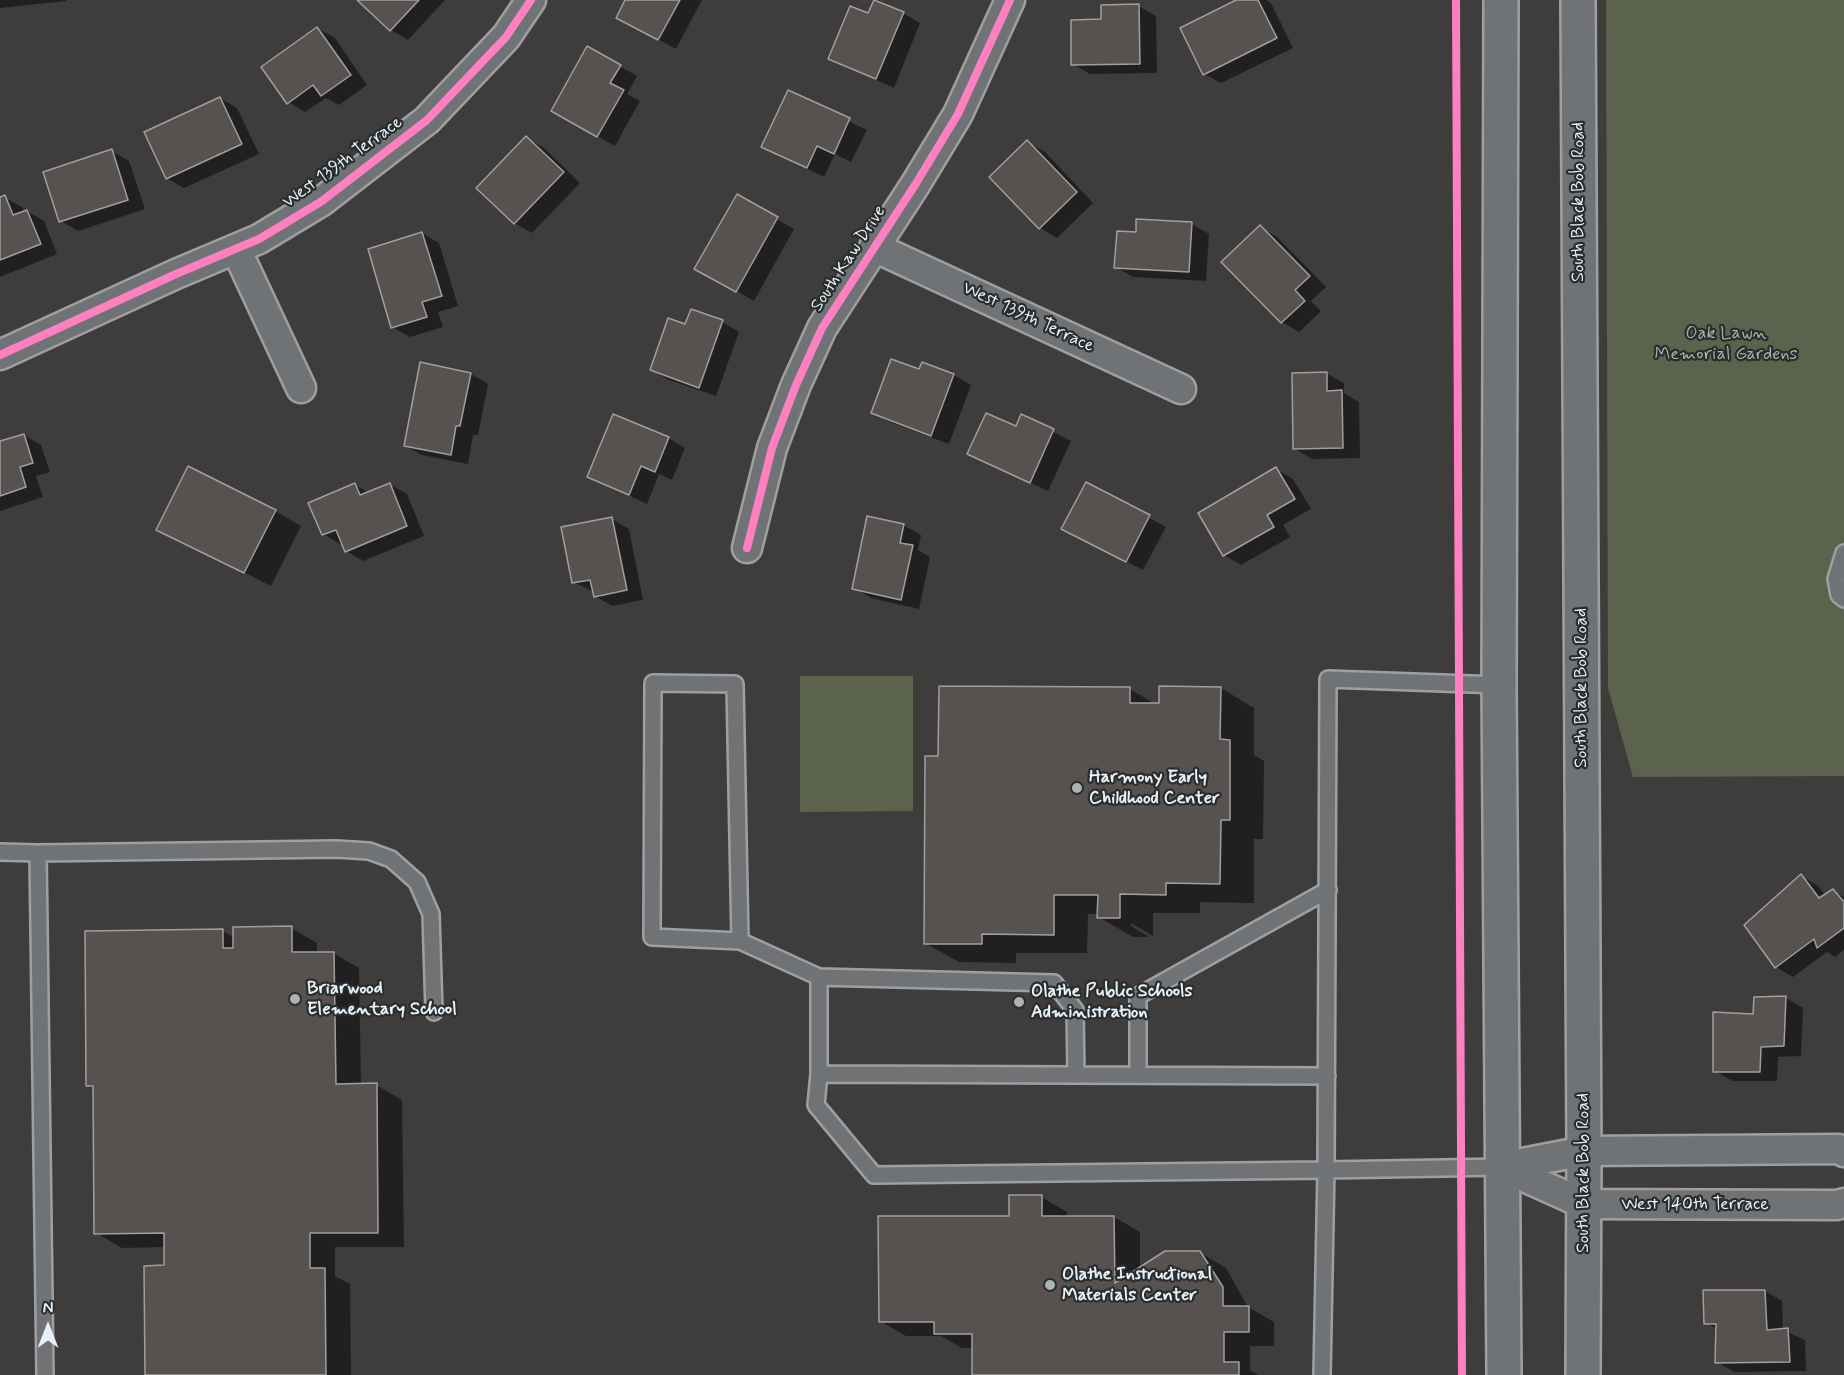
<!DOCTYPE html>
<html>
<head>
<meta charset="utf-8">
<style>
	body { margin:0 }
	#map { position:relative; width:1844px; height:1375px; overflow:hidden; background:#3f3d3c; font-family:Mynerve,sans-serif }
	canvas { display:block }
	.north { position:absolute; left:18px; top:1297px; width:60px; height:60px; -webkit-text-stroke:4px #2a2d2e; paint-order:stroke; rotate:0deg; font-size:16px; font-weight:700; line-height:24px; text-align:center; color:#e8f1f8 }
	.north::after { content:''; display:block; margin:auto; width:21px; height:27px; background:#e8f1f8; clip-path:polygon(50% 0,100% 100%,50% 72%,0 100%) }
</style>
</head>
<body>
<div id="map">
<canvas width="1844" height="1375"></canvas>
<div class="north">N</div>
</div>
<script>
const ctx = document.querySelector('canvas').getContext('2d');
ctx.lineJoin = 'round';
function fillPath(path, color) {
  ctx.fillStyle = color;
  ctx.fill(path, 'evenodd');
}
function toPath(rows) {
  const path = new Path2D();
  for (const r of rows) {
    path.moveTo(r[0], r[1]);
    for (let i = 2; i < r.length; i += 2) path.lineTo(r[i], r[i + 1]);
  }
  return path;
}
function strokePath(path, color, width, dash) {
  ctx.strokeStyle = color;
  ctx.lineWidth = width;
  ctx.lineCap = dash ? 'butt' : 'round';
  ctx.setLineDash(dash || []);
  ctx.stroke(path);
}
function label(font, color, halo, rows, align = 'center') {
  ctx.font = font + ' Mynerve,sans-serif';
  ctx.lineWidth = 4.5;
  ctx.setLineDash([]);
  ctx.textBaseline = 'middle';
  ctx.strokeStyle = halo;
  ctx.fillStyle = color;
  for (const [text, x, y, turn = 0] of rows) {
    ctx.save();
    ctx.translate(x, y);
    ctx.rotate((+turn || 0) * Math.PI / 180);
    ctx.textAlign = isNaN(turn) ? turn : align;
    if (halo) ctx.strokeText(text, 0, 0);
    ctx.fillText(text, 0, 0);
    ctx.restore();
  }
}
fillPath(toPath([
	[1606,0,1844,0,1844,776,1633,777,1608,688],
	[800,676,913,676,913,811,800,812]
]), '#5c634c');
fillPath(toPath([
	[0,0,66,0,66,1,0,8],
	[359,0,445,0,408,40,391,30],
	[627,0,702,0,676,49,635,27],
	[1239,0,1266,0,1271,3,1293,48,1221,83,1204,74],
	[1138,6,1156,16,1157,73,1090,74,1073,64,1102,21],
	[903,13,920,23,894,88,830,59,869,15],
	[317,28,335,38,367,85,339,105,326,98,305,112,288,102],
	[588,48,637,76,627,94,640,101,615,146,553,111],
	[789,92,867,130,851,162,835,154,824,177,763,147],
	[220,98,237,108,259,154,184,188,167,178],
	[527,138,544,148,580,183,532,233,514,223],
	[1027,142,1045,152,1093,203,1057,238,1040,228],
	[112,151,129,161,145,209,78,231,61,221],
	[737,196,794,229,754,301,696,268],
	[4,197,22,207,24,212,27,211,44,221,57,254,0,277,0,199],
	[1192,224,1209,234,1206,281,1133,277,1116,267,1137,234],
	[1260,227,1277,237,1326,287,1311,301,1321,311,1299,332,1282,322,1223,262],
	[422,233,439,243,458,306,438,312,443,327,410,337,392,327],
	[722,322,739,332,716,396,669,380,651,370,686,326],
	[920,371,954,375,971,385,949,444,890,422,872,412],
	[1326,373,1344,383,1344,393,1359,402,1360,458,1312,459,1295,449],
	[471,374,488,384,478,435,473,435,468,464,422,455,405,446],
	[1022,416,1071,441,1048,491,969,454,1016,428],
	[24,435,41,445,50,472,36,476,43,497,0,511,0,443],
	[668,438,685,448,672,480,659,474,647,504,589,477],
	[1276,469,1293,479,1311,509,1283,525,1290,537,1241,565,1224,555],
	[389,484,407,494,424,536,363,561,346,551,343,543,340,544,323,534,355,485,369,493],
	[1086,484,1166,527,1143,570,1080,538],
	[275,511,301,526,271,586,158,529],
	[612,519,629,529,643,600,612,606,595,596,594,592,573,582],
	[903,525,921,535,918,550,930,557,919,609,871,598,854,588],
	[1221,688,1254,708,1254,755,1264,761,1263,839,1254,839,1254,903,1200,902,1200,913,1153,913,1153,936,1131,923,1131,926,1149,937,1133,937,1099,917,1099,914,1088,914,1087,953,1016,953,1016,963,959,962,925,943,940,757,1130,689,1157,705],
	[1801,876,1818,886,1826,896,1833,891,1844,897,1844,950,1835,957,1827,952,1793,977,1776,967],
	[291,928,317,943,317,953,333,953,359,968,361,1085,376,1085,402,1100,404,1247,335,1247,335,1276,350,1284,351,1375,147,1375,166,1267,165,1247,122,1248,96,1233,95,1089,88,1085,223,931,235,938],
	[1756,998,1786,998,1803,1008,1801,1056,1778,1057,1777,1081,1732,1081,1715,1071,1755,1015],
	[1041,1197,1067,1212,1067,1217,1114,1217,1140,1232,1140,1269,1199,1252,1226,1268,1248,1307,1274,1322,1274,1346,1250,1346,1250,1370,1258,1375,973,1375,973,1348,962,1348,941,1336,906,1336,880,1321,1011,1217],
	[1765,1291,1782,1301,1783,1330,1805,1340,1806,1371,1734,1372,1717,1362,1717,1329,1706,1323]
]), '#0007');
const building = toPath([
	[357,0,419,0,390,31,357,0],
	[625,0,680,0,658,40,616,18,625,0],
	[874,0,904,12,876,79,828,59,850,6,868,13,874,0],
	[1236,0,1258,0,1277,38,1203,75,1180,28,1236,0],
	[1139,4,1140,64,1071,65,1071,20,1101,19,1101,5,1139,4],
	[317,27,351,75,321,96,313,85,287,104,261,67,317,27],
	[587,46,621,65,610,83,624,90,597,137,551,111,587,46],
	[788,90,850,118,834,154,817,146,807,168,761,147,788,90],
	[220,97,242,144,166,179,144,132,220,97],
	[526,136,564,172,514,224,476,188,526,136],
	[1027,140,1077,192,1039,229,989,177,1027,140],
	[112,149,128,200,59,222,43,172,112,149],
	[737,194,778,217,736,292,694,269,737,194],
	[5,195,13,215,27,210,41,244,0,260,0,197,5,195],
	[1136,219,1192,222,1189,272,1114,268,1117,231,1136,232,1136,219],
	[1260,225,1310,276,1295,290,1305,301,1281,323,1221,262,1260,225],
	[422,232,442,296,422,302,427,317,391,328,368,249,422,232],
	[691,309,723,320,699,388,650,370,668,318,685,324,691,309],
	[891,359,919,369,922,362,954,374,931,436,871,413,891,359],
	[420,362,471,373,460,426,456,426,451,455,404,446,420,362],
	[1327,372,1327,391,1342,390,1343,448,1293,449,1292,373,1327,372],
	[986,413,1016,426,1021,414,1054,429,1030,483,967,454,986,413],
	[613,414,669,437,655,472,641,466,629,495,587,477,613,414],
	[24,434,33,463,20,467,26,487,0,496,0,441,24,434],
	[188,466,276,510,244,573,156,530,188,466],
	[1276,467,1295,499,1267,515,1274,527,1223,556,1198,513,1276,467],
	[1086,482,1150,515,1126,562,1061,529,1086,482],
	[355,483,360,495,390,483,407,526,345,552,336,530,322,535,308,503,355,483],
	[867,516,904,524,900,543,913,545,901,600,852,589,867,516],
	[612,517,627,590,594,597,590,580,572,583,561,527,612,517],
	[939,686,1130,687,1130,703,1159,703,1159,686,1221,687,1220,739,1230,740,1230,820,1221,820,1220,884,1166,883,1166,895,1120,894,1120,918,1097,918,1098,895,1054,895,1054,935,982,934,982,944,924,944,925,756,938,756,939,686],
	[1801,874,1819,898,1833,889,1844,902,1844,928,1817,948,1814,939,1775,968,1744,925,1801,874],
	[292,926,292,952,334,952,336,1084,377,1083,378,1233,310,1233,310,1268,325,1268,326,1375,145,1375,144,1266,164,1265,164,1233,94,1234,93,1086,86,1086,85,931,223,929,223,948,233,948,233,927,292,926],
	[1786,996,1784,1046,1761,1047,1760,1072,1713,1072,1713,1012,1753,1014,1754,997,1786,996],
	[1009,1195,1042,1195,1042,1216,1114,1216,1115,1283,1165,1251,1200,1251,1223,1287,1223,1306,1249,1306,1249,1332,1224,1332,1224,1362,1239,1362,1239,1375,972,1375,972,1334,934,1334,934,1322,879,1322,878,1216,1009,1216,1009,1195],
	[1703,1290,1765,1290,1767,1330,1788,1328,1790,1362,1715,1363,1716,1324,1704,1324,1703,1290]
]);
fillPath(building, '#575250');
strokePath(building, '#9f9fa1', 1.5);
const lane = toPath([
	[1844,553,1836,579,1839,595,1844,599],
	[0,852,38,853,45,1375],
	[38,853,336,849,369,851,391,859,417,882,431,914,434,1012],
	[740,941,652,937,653,683,735,684,740,941,819,977,819,1074,1327,1076],
	[819,977,1054,983,1075,1010,1076,1075],
	[819,1074,816,1105,874,1175,1326,1170,1328,679,1499,685],
	[1138,1075,1138,996,1328,890],
	[1322,1375,1326,1170,1502,1167]
]);
const street = toPath([
	[874,247,1181,389],
	[236,249,301,388],
	[0,355,176,274,259,239,322,201,427,120,506,37,531,0],
	[747,548,772,448,796,385,822,328,915,185,958,114,1010,0],
	[1502,1167,1584,1204,1837,1205,1844,1203],
	[1502,1167,1584,1151,1839,1149,1844,1152]
]);
const secondary = toPath([
	[1501,0,1499,685,1504,1375],
	[1578,0,1584,1151,1583,1375]
]);
strokePath(lane, '#9f9fa1', 20);
strokePath(street, '#9f9fa1', 33);
strokePath(secondary, '#9f9fa1', 38);
strokePath(lane, '#6f7375', 15);
strokePath(street, '#6f7375', 28);
strokePath(secondary, '#6f7375', 33);
strokePath(toPath([
	[1456,0,1462,1375],
	[0,355,176,274,259,239,322,201,427,120,506,37,531,0],
	[747,548,772,448,796,385,822,328,915,185,958,114,1010,0]
]), '#ff80c0', 8);
for (const [x, y, r, color] of [
	[1077,788,6,"#adb2b6"],
	[295,999,6,"#adb2b6"],
	[1019,1002,6,"#adb2b6"],
	[1050,1285,6,"#adb2b6"]
]) {
  const dot = new Path2D();
  dot.arc(x, y, r, 0, 2 * Math.PI);
  ctx.fillStyle = color;
  ctx.fill(dot);
  strokePath(dot, '#2a2d2e', 2);
}
label('18px', '#e8f1f8', '#2a2d2e', [
	["West 139th Terrace",343,163,-36],
	["South Black Bob Road",1579,202,-90],
	["South Kaw Drive",849,259,-57],
	["West 139th Terrace",1028,318,25],
	["South Black Bob Road",1582,688,-90],
	["South Black Bob Road",1584,1173,-90],
	["West 140th Terrace",1695,1205]
]);
label('18px', '#abb4ac', '#2a2d2e', [
	["Oak Lawn",1726,334],
	["Memorial Gardens",1726,355]
]);
label('bold 18px', '#e8f1f8', '#2a2d2e', [
	["Harmony Early",1089,778],
	["Childhood Center",1089,799],
	["Briarwood",307,989],
	["Elementary School",307,1010],
	["Olathe Public Schools",1031,992],
	["Administration",1031,1013],
	["Olathe Instructional",1062,1275],
	["Materials Center",1062,1296]
], 'left');
</script>
</body>
</html>
